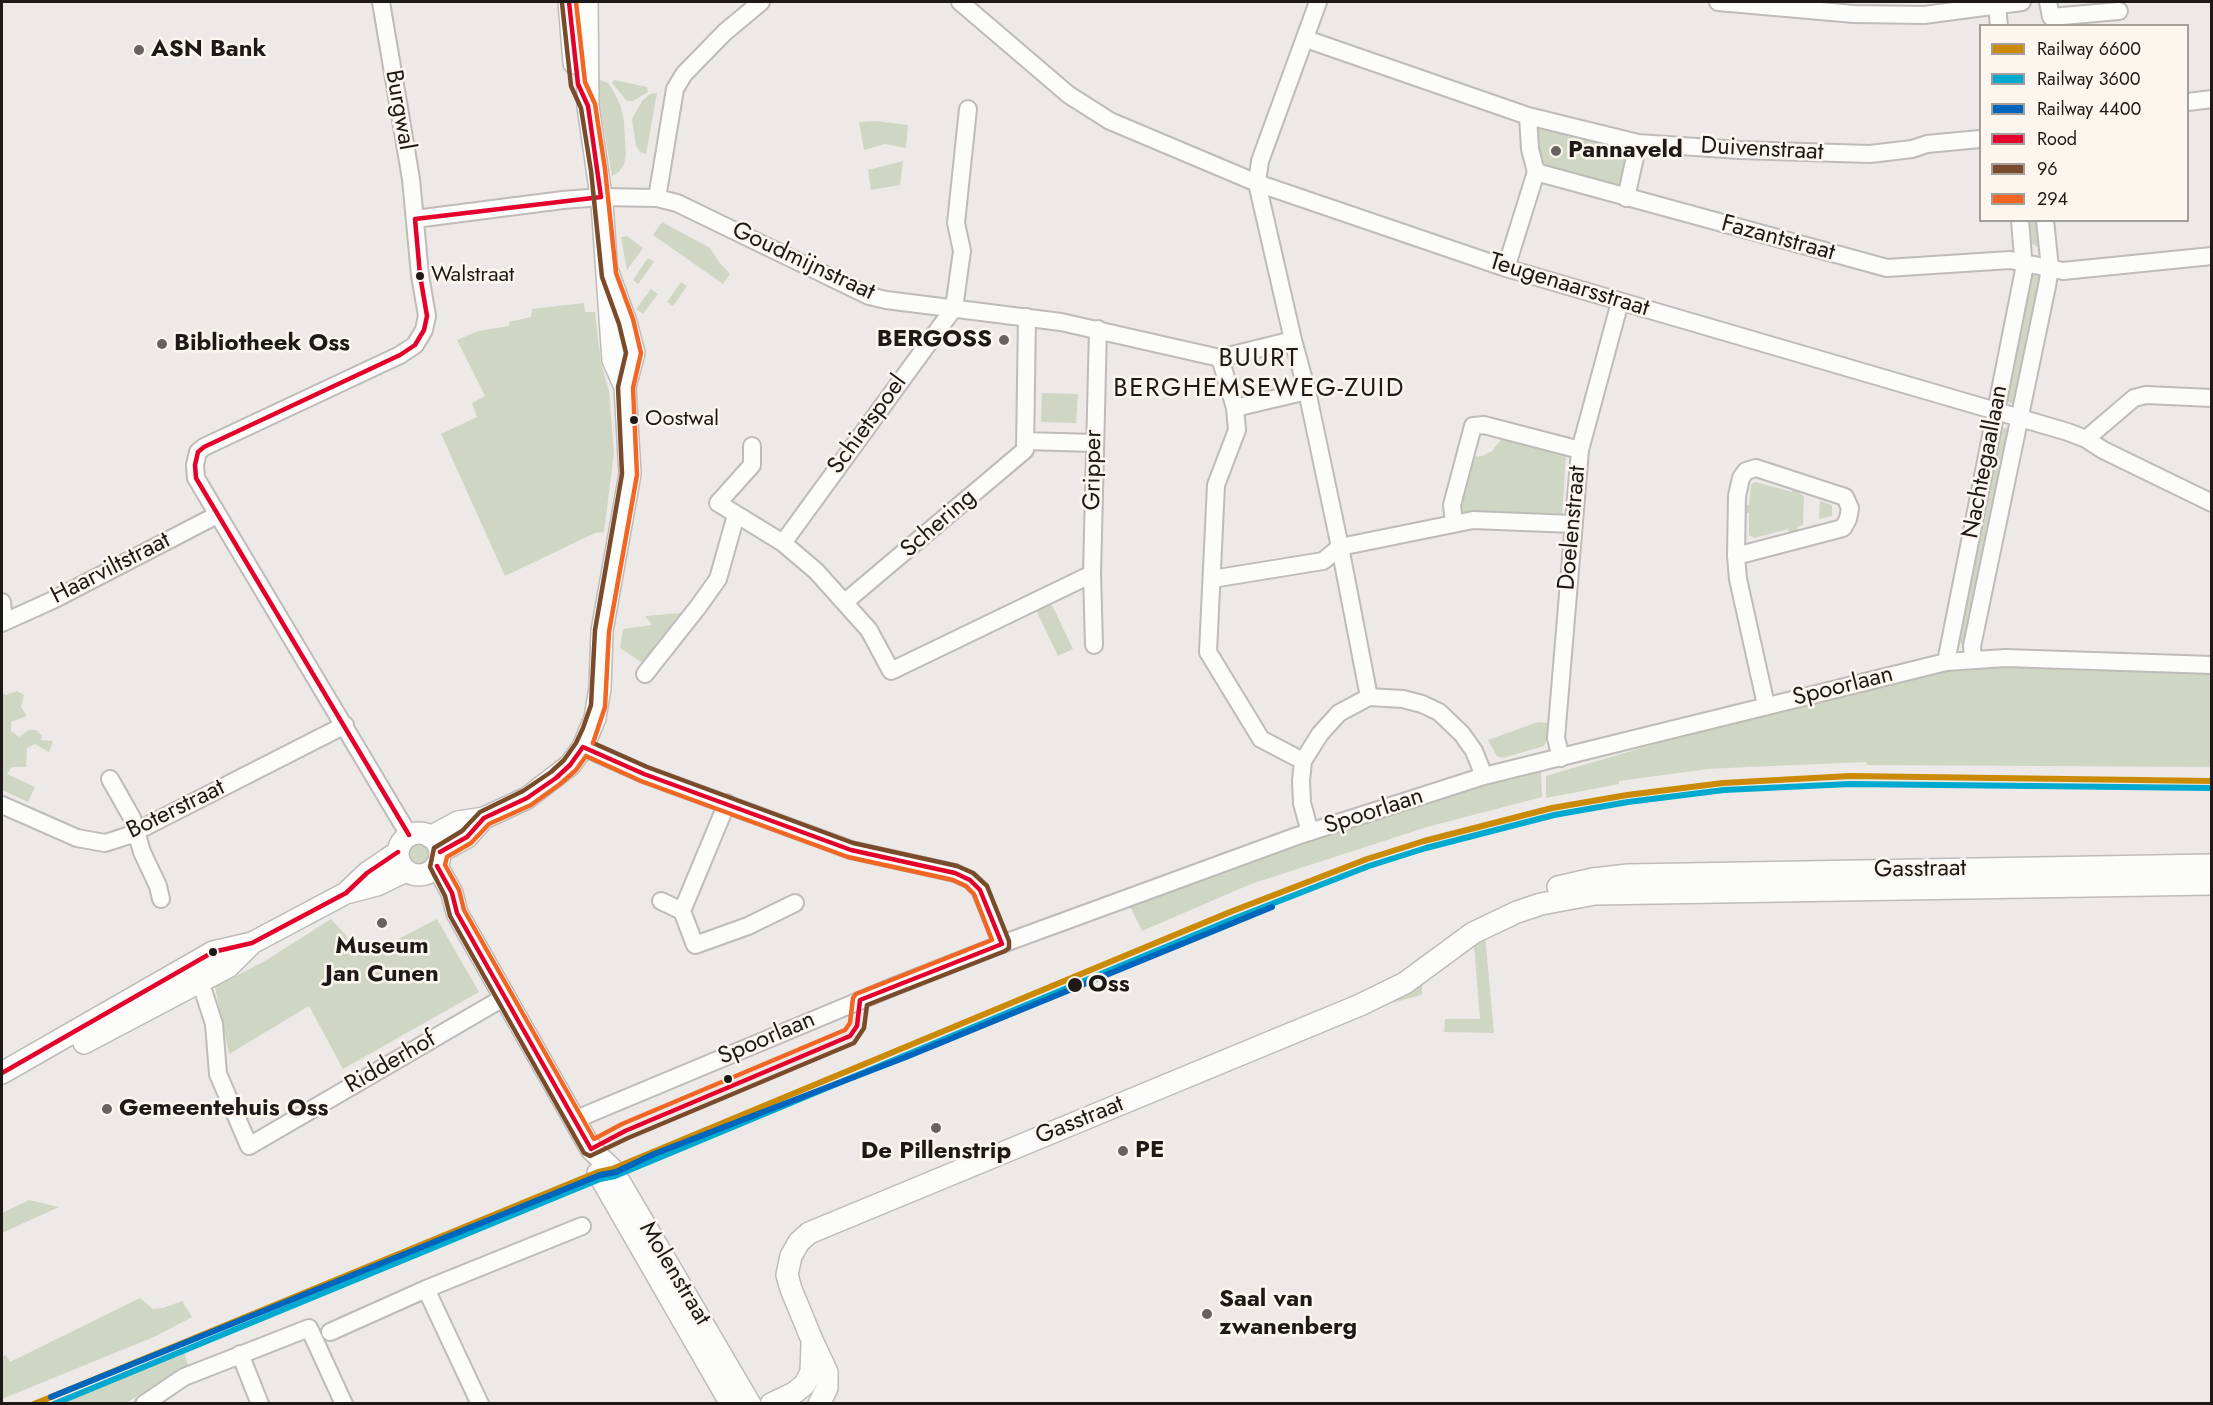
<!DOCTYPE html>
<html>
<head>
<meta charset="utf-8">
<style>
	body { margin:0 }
	#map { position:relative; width:2213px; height:1405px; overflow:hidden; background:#ece9e6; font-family:Jost,sans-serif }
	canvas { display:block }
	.frame { position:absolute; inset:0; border:3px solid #1c1917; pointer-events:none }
	.legend { position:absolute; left:1979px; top:24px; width:210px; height:198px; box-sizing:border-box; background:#fdf6ef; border:2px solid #a39e99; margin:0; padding:8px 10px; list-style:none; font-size:18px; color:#1c1917 }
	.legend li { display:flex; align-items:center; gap:12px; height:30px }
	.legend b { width:30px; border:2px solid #a39e99 }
</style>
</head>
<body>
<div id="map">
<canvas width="2213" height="1405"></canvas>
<div class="frame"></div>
<ul class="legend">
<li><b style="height:8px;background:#cb8a05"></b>Railway 6600</li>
<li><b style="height:8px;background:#00a9ce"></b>Railway 3600</li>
<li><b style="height:8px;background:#0065bd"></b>Railway 4400</li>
<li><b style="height:8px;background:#e4002b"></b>Rood</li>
<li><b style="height:8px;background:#7a4b2a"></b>96</li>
<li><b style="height:8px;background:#f26522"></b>294</li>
</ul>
</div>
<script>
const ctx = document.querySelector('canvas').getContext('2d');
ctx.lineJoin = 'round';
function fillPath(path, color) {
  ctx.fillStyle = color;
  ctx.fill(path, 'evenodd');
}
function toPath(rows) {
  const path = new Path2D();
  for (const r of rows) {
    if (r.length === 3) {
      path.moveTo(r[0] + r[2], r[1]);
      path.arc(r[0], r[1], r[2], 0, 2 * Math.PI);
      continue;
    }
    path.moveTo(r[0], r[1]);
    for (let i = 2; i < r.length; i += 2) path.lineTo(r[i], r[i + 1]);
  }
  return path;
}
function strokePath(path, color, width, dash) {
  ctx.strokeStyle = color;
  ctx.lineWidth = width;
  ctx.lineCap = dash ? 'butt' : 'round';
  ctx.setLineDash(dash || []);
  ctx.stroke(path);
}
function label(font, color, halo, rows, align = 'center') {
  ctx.font = font + ' Jost,sans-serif';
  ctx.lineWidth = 5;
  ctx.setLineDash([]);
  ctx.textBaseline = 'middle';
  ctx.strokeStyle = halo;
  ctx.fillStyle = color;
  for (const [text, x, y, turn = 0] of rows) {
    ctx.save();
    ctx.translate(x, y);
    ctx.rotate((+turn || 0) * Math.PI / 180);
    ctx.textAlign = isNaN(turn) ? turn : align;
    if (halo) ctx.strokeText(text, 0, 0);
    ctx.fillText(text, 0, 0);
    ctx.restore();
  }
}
fillPath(toPath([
	[595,78,608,83,614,92,621,107,624,122,626,155,624,164,619,172,612,176],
	[614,80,647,87,648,92,633,101,627,101,612,83],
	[657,93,646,154,640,152,636,146,632,119,642,101,650,94],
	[876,121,908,125,906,148,885,144,864,150,859,122],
	[1543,128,1630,150,1622,189,1548,170,1539,158,1537,130],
	[903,161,900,185,871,190,868,170],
	[2028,221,2040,221,2043,247,2037,247,2031,243],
	[662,222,710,248,719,262,730,274,723,284,653,235],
	[627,236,643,248,627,270,621,237],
	[648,258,654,262,638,284,633,280],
	[2030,275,2043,277,2017,405,2004,401],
	[681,282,687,286,673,306,667,302],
	[651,289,658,294,643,314,636,309],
	[584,303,585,312,595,312,601,363,609,391,614,453,604,532,595,533,505,576,441,434,477,417,472,403,485,396,457,340,478,331,509,326,509,322,531,317,532,309],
	[1042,393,1078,394,1076,423,1041,422],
	[1999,427,2011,429,1967,644,1954,643],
	[1503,437,1566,454,1562,517,1465,514,1460,511,1460,502,1473,457,1482,456,1492,451],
	[1756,482,1792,492,1795,485,1802,488,1800,494,1804,496,1803,525,1797,527,1798,534,1790,536,1788,529,1754,538,1749,535,1749,513,1742,512,1742,506,1749,505,1751,484],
	[1820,501,1832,505,1832,516,1819,519],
	[1051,603,1073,649,1058,656,1036,610],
	[680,613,682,624,647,666,620,648,623,629,652,625,645,616],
	[1952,665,2211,665,2211,767,1867,765,1866,762,1748,767,1708,769,1619,781,1619,784,1546,798,1546,776,1713,727],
	[17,691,24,695,21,707,27,716,11,722,11,731,19,737,29,730,36,730,42,736,41,740,53,741,49,752,35,744,27,748,26,767,12,767,7,774,35,787,28,802,2,790,2,694,6,695],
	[1538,722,1547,723,1548,737,1544,746,1503,758,1497,756,1488,740],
	[1541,771,1542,797,1427,827,1251,884,1142,931,1128,902,1312,838,1444,795],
	[419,854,10],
	[331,919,365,956,437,919,479,992,343,1069,309,1006,229,1054,215,987,265,961],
	[1485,935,1494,1033,1444,1032,1445,1019,1480,1019,1474,944],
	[1449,964,1422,984,1422,995,1380,1006],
	[29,1200,59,1207,2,1233,2,1213],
	[140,1298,153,1309,163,1308,182,1301,192,1317,156,1336,2,1399,2,1357,6,1355,10,1362],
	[184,1351,188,1366,126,1403,55,1404]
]), '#cfd7c4');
const minor = toPath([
	[381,2,411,179,420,275,427,316,424,330,415,345,400,355,204,447,198,452,195,465,196,478,409,835],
	[960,2,1069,95,1110,121,1257,183,1506,268,2068,432,2086,439,2103,450,2212,503],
	[1318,2,1260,161,1257,183,1293,340,1307,391,1340,547,1369,697],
	[1718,2,1854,14,1924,15,2022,2],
	[2048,2,2051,17,2119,11],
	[1997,6,1999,26],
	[1306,39,1528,116,1638,143,1739,150,1870,154,1912,149,1927,144,1980,139],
	[2188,102,2212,99],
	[1536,172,1887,268,2010,260,2063,271,2212,256],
	[657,198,675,89,684,74,725,32,761,2],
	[1626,198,1638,143],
	[415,219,563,200,601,197,657,198,677,203,869,296,886,300,1061,322,1220,358,1293,340],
	[1506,268,1536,172,1530,149,1528,116],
	[1220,358,1235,408,1237,430,1216,485,1208,652,1261,739,1303,761],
	[1235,408,1307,391],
	[2086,439,2134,398,2146,395,2212,398],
	[1025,441,1095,443],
	[752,446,752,465,718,503,783,543,816,571,869,630,891,671,1092,574,1098,329],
	[1756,468,1845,497,1850,508,1848,519,1843,528,1736,556,1737,496,1741,478,1746,471,1756,468],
	[1454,523,1452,505,1473,426,1484,425,1580,450],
	[783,543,954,308,962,251,956,223,968,109],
	[1736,556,1738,579,1766,705],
	[1092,574,1094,645],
	[1212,579,1323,561,1340,547,1473,520,1573,524],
	[2,602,4,622],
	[845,602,1025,450,1027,317],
	[2,623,53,600,217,515],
	[1973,659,1972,646,2047,286,2050,268,2045,220],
	[1946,662,2024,270,2020,220],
	[645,674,698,607,718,579,736,515],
	[583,747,644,774,851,850,955,873,970,880,980,890,1002,944],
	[1561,758,1556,738,1580,450,1620,302],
	[110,779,132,818,142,852,158,886,161,899],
	[2,805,77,838,105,843,127,836,345,725],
	[1310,832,1302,803,1301,781,1303,761,1320,734,1339,713,1369,697,1403,699,1422,704,1439,712,1462,734,1474,751,1484,776],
	[661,901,682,911,727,803],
	[682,911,695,945,748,926,795,903],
	[193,972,204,993,214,1024,218,1074,249,1146,503,998],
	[574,1120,895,986,1002,944,1297,836,1484,776,1946,662,2005,658,2212,665],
	[426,1289,480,1404],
	[330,1332,426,1289,582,1226],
	[240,1354,260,1404],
	[144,1404,184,1377,309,1328,344,1404]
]);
const tertiary = toPath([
	[569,2,574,63],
	[587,2,588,106,602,203,613,360,625,387],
	[419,854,21],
	[430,837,458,822,484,818,527,798,570,765,583,747,595,718,600,688,602,631,630,474,625,387,634,353,626,322,609,275],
	[440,852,467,837,484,818],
	[437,866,452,893,457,913,591,1149,612,1169,750,1404],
	[1558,887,1593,879,1628,875,2212,865],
	[348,891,367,873,398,852],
	[84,1043,228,967,252,943],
	[2,1073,213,952,252,943,346,893,377,885,406,871],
	[598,1173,731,1404],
	[771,1404,794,1393,805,1384,811,1372,812,1344],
	[819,1404,827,1388,827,1372,812,1340,791,1289,787,1275,791,1256,799,1242,809,1233,1360,1005,1405,983,1473,933,1517,912,1541,904,1595,894,2212,884]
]);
strokePath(minor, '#bebbb8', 20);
strokePath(tertiary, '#bebbb8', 24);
strokePath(minor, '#fcfcfb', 16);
strokePath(tertiary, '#fcfcfb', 21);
strokePath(toPath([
	[409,835,196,478,195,465,198,452,204,447,400,355,415,345,424,330,427,316,420,275,415,219,601,197,588,106,578,84,569,2],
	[437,866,452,893,457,913,591,1149,625,1131,850,1036,857,1026,860,1000,1002,944,980,890,970,880,955,873,851,850,644,774,583,747,570,765,556,778,527,798,484,818,467,837,440,852],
	[2,1073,213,952,252,943,346,893,367,873,398,852]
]), '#e4002b', 4.5);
strokePath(toPath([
	[562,3,571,86,581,108,591,171,602,277,619,324,626,353,618,387,622,474,595,630,591,705,583,728,576,743,564,760,551,772,523,791,480,812,462,831,434,848,430,867,445,896,450,916,584,1153,590,1156,628,1138,854,1043,864,1028,867,1005,1005,951,1009,948,1009,941,987,886,973,873,957,866,853,843,647,767,593,743]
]), '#7a4b2a', 4.5);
strokePath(toPath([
	[576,2,585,82,595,104,605,169,616,273,633,319,641,353,633,388,637,475,609,632,605,707,593,743],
	[586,756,641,781,848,857,953,880,966,886,974,894,992,940,856,994,853,998,850,1023,845,1030,622,1124,594,1139,464,910,459,890,445,865,447,857,471,843,489,824,531,805,560,784,576,770,586,756]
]), '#f26522', 4.5);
strokePath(toPath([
	[34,1404,598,1172,612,1169,1230,912,1367,859,1424,841,1552,808,1627,795,1723,783,1850,776,2212,781]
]), '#cb8a05', 6);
strokePath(toPath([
	[54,1404,600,1179,615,1176,1233,919,1369,866,1426,848,1554,815,1628,802,1724,790,1850,784,2212,788]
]), '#00a9ce', 6);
strokePath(toPath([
	[51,1397,600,1175,616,1172,654,1154,906,1057,1272,907]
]), '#0065bd', 6);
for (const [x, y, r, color] of [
	[139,50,6,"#65625f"],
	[1556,151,6,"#65625f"],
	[420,276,5,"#1c1917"],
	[1004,340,6,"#65625f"],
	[162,344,6,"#65625f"],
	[634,420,5,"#1c1917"],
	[382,923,6,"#65625f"],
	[213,952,5,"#1c1917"],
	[1075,985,8,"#1c1917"],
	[728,1079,5,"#1c1917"],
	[107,1109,6,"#65625f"],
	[936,1128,6,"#65625f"],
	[1123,1151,6,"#65625f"],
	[1207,1314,6,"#65625f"]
]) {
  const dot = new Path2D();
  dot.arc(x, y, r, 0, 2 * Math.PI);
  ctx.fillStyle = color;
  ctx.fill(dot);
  strokePath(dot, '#fdf6ef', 2);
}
label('22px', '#1c1917', '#fdf6ef', [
	["Walstraat",431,276],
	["Oostwal",645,420]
], 'left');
label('bold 24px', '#1c1917', '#fdf6ef', [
	["ASN Bank",151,50],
	["Pannaveld",1568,151],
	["BERGOSS",992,340,"right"],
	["Bibliotheek Oss",174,344],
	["Museum",382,947,"center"],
	["Jan Cunen",382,975,"center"],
	["Gemeentehuis Oss",119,1109],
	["PE",1135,1151],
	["De Pillenstrip",936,1152,"center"],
	["Saal van",1219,1300],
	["zwanenberg",1219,1328]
], 'left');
label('24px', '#1c1917', '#fdf6ef', [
	["Burgwal",399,110,80],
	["Duivenstraat",1762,150,3],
	["Fazantstraat",1778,239,15],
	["Goudmijnstraat",803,262,25],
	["Teugenaarsstraat",1569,286,17],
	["Schietspoel",868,425,-54],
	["Nachtegaallaan",1986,462,-79],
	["Gripper",1094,470,-89],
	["Schering",939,524,-41],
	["Doelenstraat",1573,528,-85],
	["Haarviltstraat",111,569,-27],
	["Spoorlaan",1843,687,-14],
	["Boterstraat",176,810,-26],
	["Spoorlaan",1374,812,-18],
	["Gasstraat",1920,870,-1],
	["Spoorlaan",767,1039,-23],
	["Ridderhof",391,1063,-30],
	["Gasstraat",1080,1121,-22],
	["Molenstraat",674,1274,59]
]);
label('bold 24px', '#1c1917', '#fdf6ef', [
	["Oss",1088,985]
], 'left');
ctx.letterSpacing = '1.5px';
label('26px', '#1c1917', '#fdf6ef', [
	["BUURT",1259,360],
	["BERGHEMSEWEG-ZUID",1259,390]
]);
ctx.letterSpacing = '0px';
</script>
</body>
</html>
